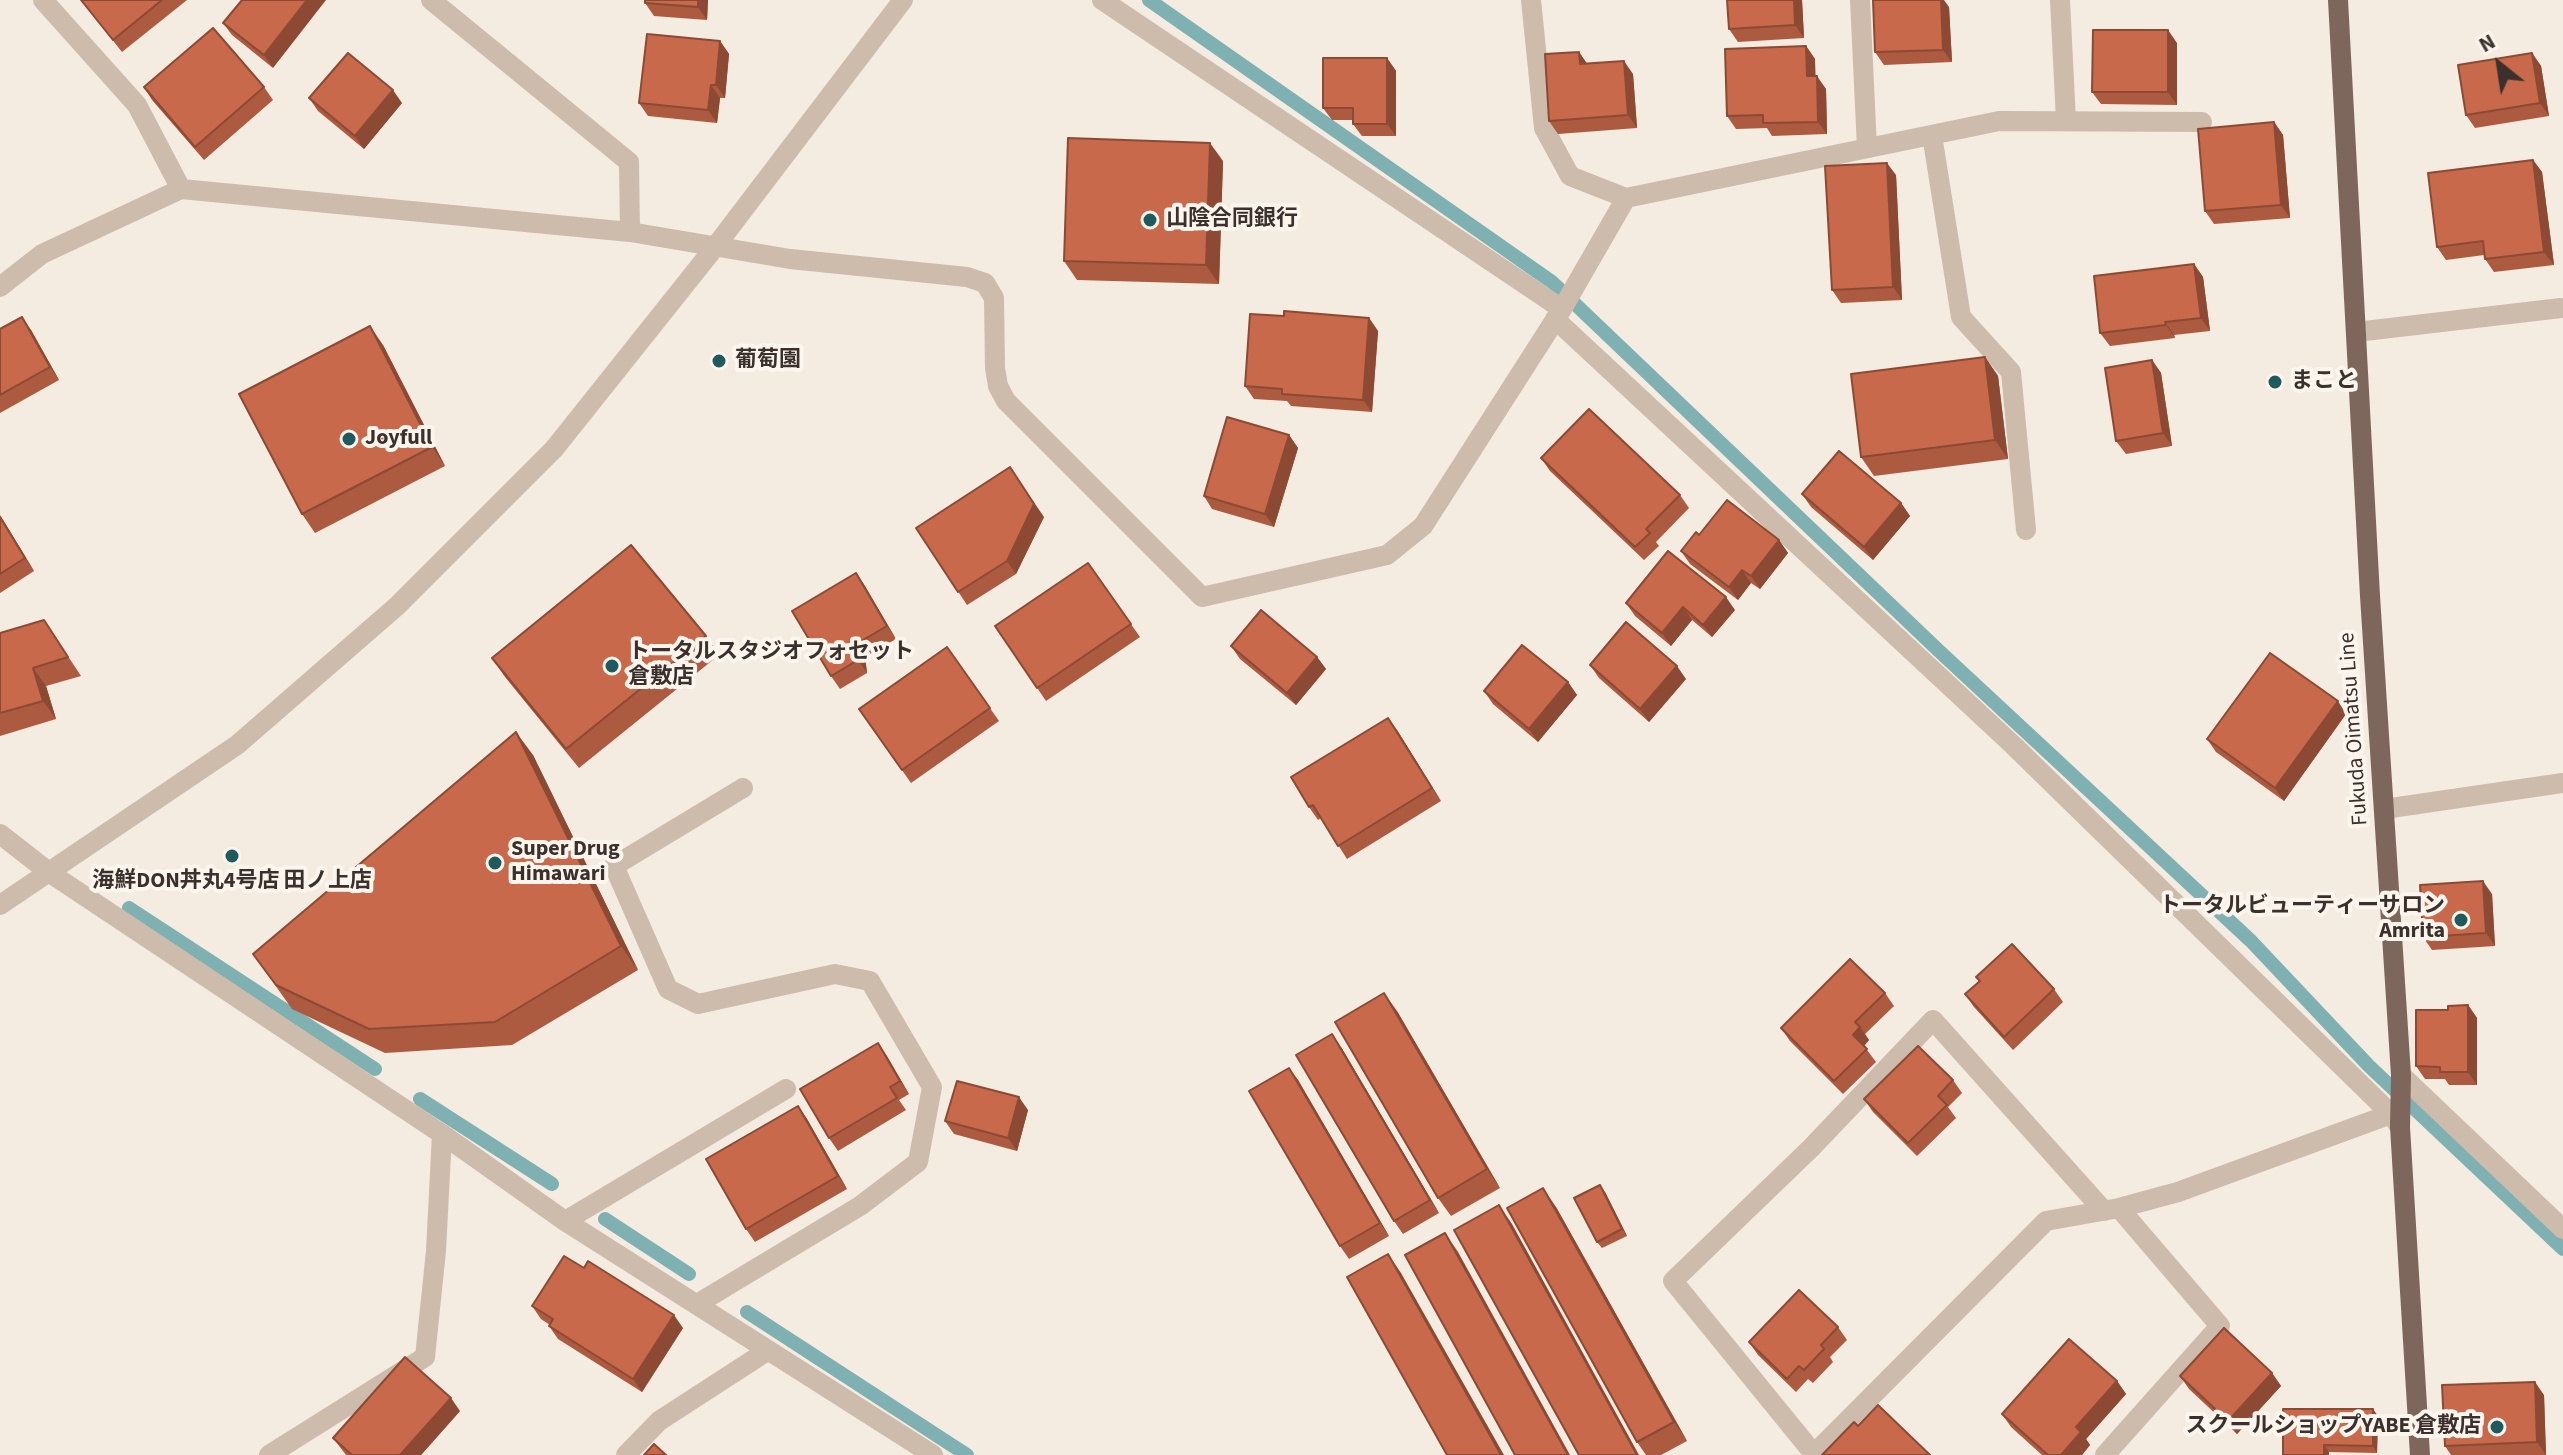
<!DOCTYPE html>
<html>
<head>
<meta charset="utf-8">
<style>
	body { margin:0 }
	#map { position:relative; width:2563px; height:1455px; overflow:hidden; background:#f4ebe1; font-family:"Source Sans 3",sans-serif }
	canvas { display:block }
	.north { position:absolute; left:2459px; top:24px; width:80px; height:80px; -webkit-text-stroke:6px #fbf5ee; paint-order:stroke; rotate:330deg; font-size:22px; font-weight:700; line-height:32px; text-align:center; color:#3b302b }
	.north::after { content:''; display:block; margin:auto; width:28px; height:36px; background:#3b302b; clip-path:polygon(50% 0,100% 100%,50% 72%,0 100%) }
</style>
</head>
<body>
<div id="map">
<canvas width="2563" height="1455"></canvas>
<div class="north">N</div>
</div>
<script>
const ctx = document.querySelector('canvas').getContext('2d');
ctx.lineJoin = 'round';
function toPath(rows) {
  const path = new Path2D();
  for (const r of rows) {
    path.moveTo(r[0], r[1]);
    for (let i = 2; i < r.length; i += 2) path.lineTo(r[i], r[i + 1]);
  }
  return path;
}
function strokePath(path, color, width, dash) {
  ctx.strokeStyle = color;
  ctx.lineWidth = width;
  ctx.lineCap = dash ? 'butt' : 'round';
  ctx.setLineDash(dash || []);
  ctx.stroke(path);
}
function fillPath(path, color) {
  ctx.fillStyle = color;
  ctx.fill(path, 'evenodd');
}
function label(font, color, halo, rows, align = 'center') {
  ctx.font = font + ' "Source Sans 3","Noto Sans JP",sans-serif';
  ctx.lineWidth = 8;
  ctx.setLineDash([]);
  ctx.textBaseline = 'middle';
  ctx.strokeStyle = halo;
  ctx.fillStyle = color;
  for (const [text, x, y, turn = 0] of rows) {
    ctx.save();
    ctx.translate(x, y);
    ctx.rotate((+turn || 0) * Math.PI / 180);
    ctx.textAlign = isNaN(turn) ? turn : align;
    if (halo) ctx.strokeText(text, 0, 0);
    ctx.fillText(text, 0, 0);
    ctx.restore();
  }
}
strokePath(toPath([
	[1149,0,1552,282,1938,650,2251,941,2369,1066,2563,1249],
	[129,908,375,1069],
	[420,1099,552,1184],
	[605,1219,689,1274],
	[747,1312,967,1455]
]), '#7fb0b2', 14);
strokePath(toPath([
	[43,0,137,105,181,189],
	[431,0,629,162,630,232],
	[1102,0,1562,309],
	[1531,0,1544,128,1570,176,1626,198],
	[1860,0,1867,148],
	[2060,0,2066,121],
	[1932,135,1961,317,2011,372,2026,530],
	[0,287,42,254,181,189,630,232,790,259,967,277,985,283,994,298,995,368,998,386,1006,401,1202,597,1387,555,1423,526,1562,309,1626,198,1999,121,2202,122],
	[1555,319,2013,745,2391,1114,2400,1127],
	[2356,332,2561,308],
	[2384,809,2563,783],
	[0,834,50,873,442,1134,565,1221,933,1455],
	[0,905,237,745,397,606,554,449,715,247,903,0],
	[2401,1075,2563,1229],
	[565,1221,786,1089],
	[697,1304,860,1206,918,1162,932,1087,870,981,835,974,698,1004,668,989,614,866,743,788],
	[1814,1454,1673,1281,1811,1148,1933,1020,2104,1211],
	[269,1455,425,1357,436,1251,442,1134],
	[626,1455,659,1421,767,1351],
	[1813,1455,2046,1221,2119,1208,2178,1192,2391,1114],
	[2105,1455,2220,1326,2119,1208]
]), '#cdbbac', 20);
strokePath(toPath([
	[2338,0,2370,596,2401,1075,2400,1127,2420,1455]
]), '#7d675c', 20);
fillPath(toPath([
	[81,0,187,0,122,52],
	[242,0,273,68,232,35,223,23],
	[645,0,708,0,707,20,654,16,645,3],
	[1727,0,1802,0,1804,38,1738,42,1729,29],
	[1949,7,1952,62,1884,65,1875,52],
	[720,41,729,54,725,98,720,98,717,123,648,116,639,103],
	[2177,43,2177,105,2101,104,2092,92],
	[1806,46,1815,59,1815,76,1826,89,1827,134,1772,136,1767,128,1736,129,1727,116],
	[1579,52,1587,64,1633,74,1637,128,1558,134,1549,121],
	[2532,53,2541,66,2549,116,2475,128,2466,115],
	[1387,58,1396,71,1396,136,1362,136,1353,124,1353,120,1332,120,1323,108],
	[144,87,264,87,273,100,204,160,152,100],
	[309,98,402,103,364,149,318,111],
	[2274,122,2283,135,2290,218,2214,224,2205,211],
	[2533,160,2542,172,2554,265,2494,272,2485,259,2484,255,2446,260,2437,247],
	[1223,161,1219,284,1077,280,1064,261],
	[1896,175,1902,300,1841,303,1832,290],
	[2194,264,2203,277,2210,331,2174,335,2175,338,2110,346,2100,333],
	[1284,316,1369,318,1378,331,1372,412,1291,406,1287,401,1254,399,1245,386],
	[0,329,31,330,59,380,0,413],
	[383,345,445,466,315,533,302,514],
	[1985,357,1998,376,2008,459,1874,476,1861,457],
	[2152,360,2161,373,2172,446,2126,454,2116,441],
	[1289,435,1298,448,1274,527,1212,509,1204,496],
	[1541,458,1680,495,1689,508,1656,542,1659,546,1644,560,1550,471],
	[1802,494,1901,503,1910,516,1873,560,1811,507],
	[0,515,34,571,0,593],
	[1044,517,1016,574,967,605,916,528],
	[1699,535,1779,540,1788,553,1760,589,1751,583,1738,600,1690,564,1681,551],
	[1088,563,1140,637,1046,701,995,626],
	[856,573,896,639,865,657,867,673,840,689,831,676],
	[1626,603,1735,610,1712,637,1692,620,1671,646,1635,616],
	[44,620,81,676,46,686,56,719,0,736,0,633],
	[706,636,719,655,579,768,505,677,492,658],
	[1231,646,1317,657,1326,669,1296,705,1240,659],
	[947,647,999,721,911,783,859,709],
	[1590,665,1686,679,1649,722,1599,678],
	[1568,682,1577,695,1538,742,1493,704,1484,691],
	[2346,714,2284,801,2216,752,2207,739],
	[1397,730,1441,801,1347,859,1321,818,1318,820,1309,807],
	[533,755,638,970,512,1045,385,1053,292,1009,253,954],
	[2492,894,2495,946,2432,950,2423,937],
	[1976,977,2054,989,2063,1002,2013,1050,1974,1007,1965,994,1979,981],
	[1885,993,1894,1006,1865,1034,1869,1040,1864,1046,1876,1062,1843,1094,1790,1041,1781,1028],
	[2468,1005,2477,1018,2477,1085,2449,1085,2445,1079,2425,1079,2416,1066,2448,1010],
	[1397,1011,1500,1188,1451,1216,1438,1198],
	[878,1043,909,1094,899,1100,906,1110,838,1151,829,1138],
	[1341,1047,1439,1213,1403,1234,1394,1221],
	[1289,1068,1298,1080,1389,1236,1349,1259,1340,1246],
	[1953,1080,1962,1093,1948,1107,1956,1118,1917,1156,1873,1112,1864,1099],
	[798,1106,807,1119,847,1189,755,1242,746,1229],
	[1028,1110,1017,1151,954,1134,945,1121],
	[1605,1192,1627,1236,1602,1248,1597,1242],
	[1556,1207,1687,1441,1661,1455,1646,1455,1637,1442],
	[532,1306,683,1328,642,1392,558,1339,549,1326,550,1325,541,1319],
	[1838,1327,1847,1340,1830,1357,1833,1362,1813,1383,1808,1379,1796,1392,1758,1355,1749,1342],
	[2272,1373,2281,1386,2237,1434,2189,1389,2180,1376],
	[2117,1381,2126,1394,2086,1439,2090,1445,2082,1455,2042,1455,2011,1427,2002,1414],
	[2544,1395,2546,1455,2451,1455,2445,1446],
	[460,1411,421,1455,346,1455,333,1438],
	[2378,1416,2377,1453,2329,1452,2329,1455,2283,1455]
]), '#ac5a40');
fillPath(toPath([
	[307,0,326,0,273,68,264,55],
	[698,0,708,0,707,20,698,7],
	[1794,0,1802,0,1804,38,1795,25],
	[1941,0,1944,0,1949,7,1952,62,1943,50],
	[2168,30,2177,43,2177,105,2168,92],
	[720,41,729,54,725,98,716,85],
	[1806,46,1815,59,1816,89,1807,76],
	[1579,52,1588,65,1580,64],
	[2532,53,2541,66,2549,116,2540,103],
	[1387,58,1396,71,1396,136,1387,124],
	[1624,61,1633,74,1637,128,1628,115],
	[1817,76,1826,89,1827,134,1818,122],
	[711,85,720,98,717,123,708,110],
	[393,90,402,103,364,149,355,136],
	[2274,122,2283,135,2290,218,2281,205],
	[1210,143,1223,161,1219,284,1206,265],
	[2533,160,2542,172,2554,265,2544,252],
	[1887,163,1896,175,1902,300,1893,287],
	[2194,264,2203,277,2210,331,2201,318],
	[22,317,31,330,59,380,50,367],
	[1369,318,1378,331,1372,412,1363,400],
	[2165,322,2174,335,2175,338,2166,325],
	[370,326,383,345,445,466,432,447],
	[1985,357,1998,376,2008,459,1995,440],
	[2152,360,2161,373,2172,446,2163,433],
	[1289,435,1298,448,1274,527,1265,514],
	[1010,467,1044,517,1016,574,1007,561],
	[1901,503,1910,516,1873,560,1864,547],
	[0,515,34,571,25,558],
	[1779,540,1788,553,1760,589,1751,576],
	[1742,570,1751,583,1738,600,1729,587],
	[856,573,865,586,896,639,887,626],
	[1726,597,1735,610,1712,637,1703,625],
	[1683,607,1692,620,1671,646,1662,633],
	[856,644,865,657,867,673,858,660],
	[1317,657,1326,669,1296,705,1287,693],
	[1677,666,1686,679,1649,722,1640,709],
	[33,668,46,686,56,719,43,701],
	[1568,682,1577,695,1538,742,1529,729],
	[2338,701,2346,714,2284,801,2275,788],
	[1388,718,1397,730,1441,801,1432,788],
	[516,732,533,755,638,970,621,946],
	[2483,881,2492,894,2495,946,2486,933],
	[1384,993,1397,1011,1500,1188,1487,1169],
	[2468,1005,2477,1018,2477,1085,2468,1072],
	[1860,1027,1869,1040,1862,1048,1853,1035],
	[1332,1034,1341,1047,1439,1213,1430,1200],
	[878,1043,887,1056,909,1094,900,1081],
	[1289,1068,1298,1080,1389,1236,1380,1223],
	[1019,1097,1028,1110,1017,1151,1008,1138],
	[798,1106,807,1119,847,1189,838,1176],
	[1600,1185,1605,1192,1627,1236,1622,1229],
	[1543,1188,1556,1207,1687,1441,1674,1422],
	[1499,1205,1512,1224,1639,1455,1637,1455],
	[1445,1233,1458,1252,1570,1455,1568,1455],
	[1388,1254,1401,1273,1504,1455,1501,1455],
	[674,1315,683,1328,642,1392,633,1379],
	[2272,1373,2281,1386,2237,1434,2228,1421],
	[2117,1381,2126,1394,2086,1439,2090,1445,2082,1455,2061,1455,2076,1427],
	[2535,1382,2544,1395,2546,1455,2537,1442],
	[451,1398,460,1411,421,1455,400,1455],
	[2373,1409,2378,1416,2377,1453,2373,1446],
	[2324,1445,2329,1452,2329,1455,2324,1455]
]), '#8c4a34');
const building = toPath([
	[81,0,162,0,113,40,81,0],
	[242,0,307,0,264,55,223,23,242,0],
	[645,0,698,0,698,7,645,3,645,0],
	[1727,0,1794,0,1795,25,1729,29,1727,0],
	[1873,0,1941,0,1943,50,1875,52,1873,0],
	[213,28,264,87,195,147,144,87,213,28],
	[2093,30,2168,30,2168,92,2092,92,2093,30],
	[647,34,720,41,716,85,711,85,708,110,639,103,647,34],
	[1806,46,1807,76,1817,76,1818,122,1763,123,1763,115,1727,116,1725,49,1806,46],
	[1579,52,1580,64,1624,61,1628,115,1549,121,1545,54,1579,52],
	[348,53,393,90,355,136,309,98,348,53],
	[2532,53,2540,103,2466,115,2458,65,2532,53],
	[1323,58,1387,58,1387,124,1353,124,1353,108,1323,108,1323,58],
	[2274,122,2281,205,2205,211,2198,129,2274,122],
	[1068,138,1210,143,1206,265,1064,261,1068,138],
	[2533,160,2544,252,2485,259,2483,241,2437,247,2428,173,2533,160],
	[1887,163,1893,287,1832,290,1825,166,1887,163],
	[2194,264,2201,318,2165,322,2166,325,2100,333,2094,276,2194,264],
	[1284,311,1369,318,1363,400,1282,394,1282,389,1245,386,1250,314,1284,316,1284,311],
	[22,317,50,367,0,395,0,329,22,317],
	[370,326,432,447,302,514,239,394,370,326],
	[1985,357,1995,440,1861,457,1851,374,1985,357],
	[2152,360,2163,433,2116,441,2105,368,2152,360],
	[1589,409,1680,495,1646,529,1650,533,1635,547,1541,458,1589,409],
	[1227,417,1289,435,1265,514,1204,496,1227,417],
	[1839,451,1901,503,1864,547,1802,494,1839,451],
	[1010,467,1034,504,1007,561,958,592,916,528,1010,467],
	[1727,500,1779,540,1751,576,1742,570,1729,587,1681,551,1696,532,1699,535,1727,500],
	[0,517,25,558,0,574,0,517],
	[631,545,706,636,566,749,492,658,631,545],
	[1668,551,1726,597,1703,625,1683,607,1662,633,1626,603,1668,551],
	[1088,563,1131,624,1037,688,995,626,1088,563],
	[856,573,887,626,856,644,858,660,831,676,792,611,856,573],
	[1261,610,1317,657,1287,693,1231,646,1261,610],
	[44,620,68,657,33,668,43,701,0,713,0,633,44,620],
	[1626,622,1677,666,1640,709,1590,665,1626,622],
	[1522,645,1568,682,1529,729,1484,691,1522,645],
	[947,647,990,708,902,770,859,709,947,647],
	[2270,653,2338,701,2275,788,2207,739,2270,653],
	[1388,718,1432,788,1338,846,1313,805,1309,807,1291,777,1388,718],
	[516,732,621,946,495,1022,369,1029,276,985,253,954,516,732],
	[2483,881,2486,933,2423,937,2420,885,2483,881],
	[2012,944,2054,989,2004,1037,1965,994,1980,981,1976,977,2012,944],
	[1850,959,1885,993,1855,1022,1860,1027,1853,1035,1867,1049,1834,1081,1781,1028,1850,959],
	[1384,993,1487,1169,1438,1198,1335,1022,1384,993],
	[2468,1005,2468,1072,2440,1072,2440,1067,2416,1066,2416,1010,2448,1010,2448,1006,2468,1005],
	[1332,1034,1430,1200,1394,1221,1296,1055,1332,1034],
	[878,1043,900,1081,890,1087,897,1098,829,1138,800,1089,878,1043],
	[1918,1046,1953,1080,1938,1096,1947,1105,1908,1143,1864,1099,1918,1046],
	[1289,1068,1380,1223,1340,1246,1249,1091,1289,1068],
	[957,1081,1019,1097,1008,1138,945,1121,957,1081],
	[798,1106,838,1176,746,1229,706,1159,798,1106],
	[1600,1185,1622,1229,1597,1242,1574,1198,1600,1185],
	[1543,1188,1674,1422,1637,1442,1507,1208,1543,1188],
	[1499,1205,1637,1455,1579,1455,1454,1230,1499,1205],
	[1445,1233,1568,1455,1515,1455,1405,1255,1445,1233],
	[1388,1254,1501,1455,1447,1455,1347,1277,1388,1254],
	[564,1256,584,1268,588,1261,674,1315,633,1379,549,1326,553,1319,532,1306,564,1256],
	[1799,1290,1838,1327,1821,1345,1824,1349,1804,1370,1799,1366,1787,1379,1749,1342,1799,1290],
	[2224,1328,2272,1373,2228,1421,2180,1376,2224,1328],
	[2069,1339,2117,1381,2076,1427,2081,1432,2061,1455,2048,1455,2002,1414,2069,1339],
	[405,1357,451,1398,400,1455,352,1455,333,1438,405,1357],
	[2535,1382,2537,1442,2445,1446,2442,1385,2535,1382],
	[1878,1405,1930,1455,1822,1455,1854,1422,1858,1426,1878,1405],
	[2283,1409,2373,1409,2373,1446,2324,1445,2324,1455,2283,1455,2283,1409],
	[654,1444,666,1455,644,1455,654,1444]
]);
fillPath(building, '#c8694b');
strokePath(building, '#8c4a34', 2);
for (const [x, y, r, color] of [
	[1150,220,8,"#1f5a5e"],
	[719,361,8,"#1f5a5e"],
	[2275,382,8,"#1f5a5e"],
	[349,439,8,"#1f5a5e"],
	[612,666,8,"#1f5a5e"],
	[232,856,8,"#1f5a5e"],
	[495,863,8,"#1f5a5e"],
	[2461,920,8,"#1f5a5e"],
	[2497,1427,8,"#1f5a5e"]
]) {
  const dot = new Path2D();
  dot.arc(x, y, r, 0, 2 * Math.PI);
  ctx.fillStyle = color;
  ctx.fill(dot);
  strokePath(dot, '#fbf5ee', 3);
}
label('bold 22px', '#3b302b', '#fbf5ee', [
	["山陰合同銀行",1166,220],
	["葡萄園",735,361],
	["まこと",2291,382],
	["Joyfull",365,439],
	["トータルスタジオフォセット",628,653],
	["倉敷店",628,678],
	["Super Drug",511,850],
	["Himawari",511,875],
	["海鮮DON丼丸4号店 田ノ上店",232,882,"center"],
	["トータルビューティーサロン",2445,907,"right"],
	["Amrita",2445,932,"right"],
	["スクールショップYABE 倉敷店",2481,1427,"right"]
], 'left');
label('22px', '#3b302b', '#fbf5ee', [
	["Fukuda Oimatsu Line",2355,729,-94]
]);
</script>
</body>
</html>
